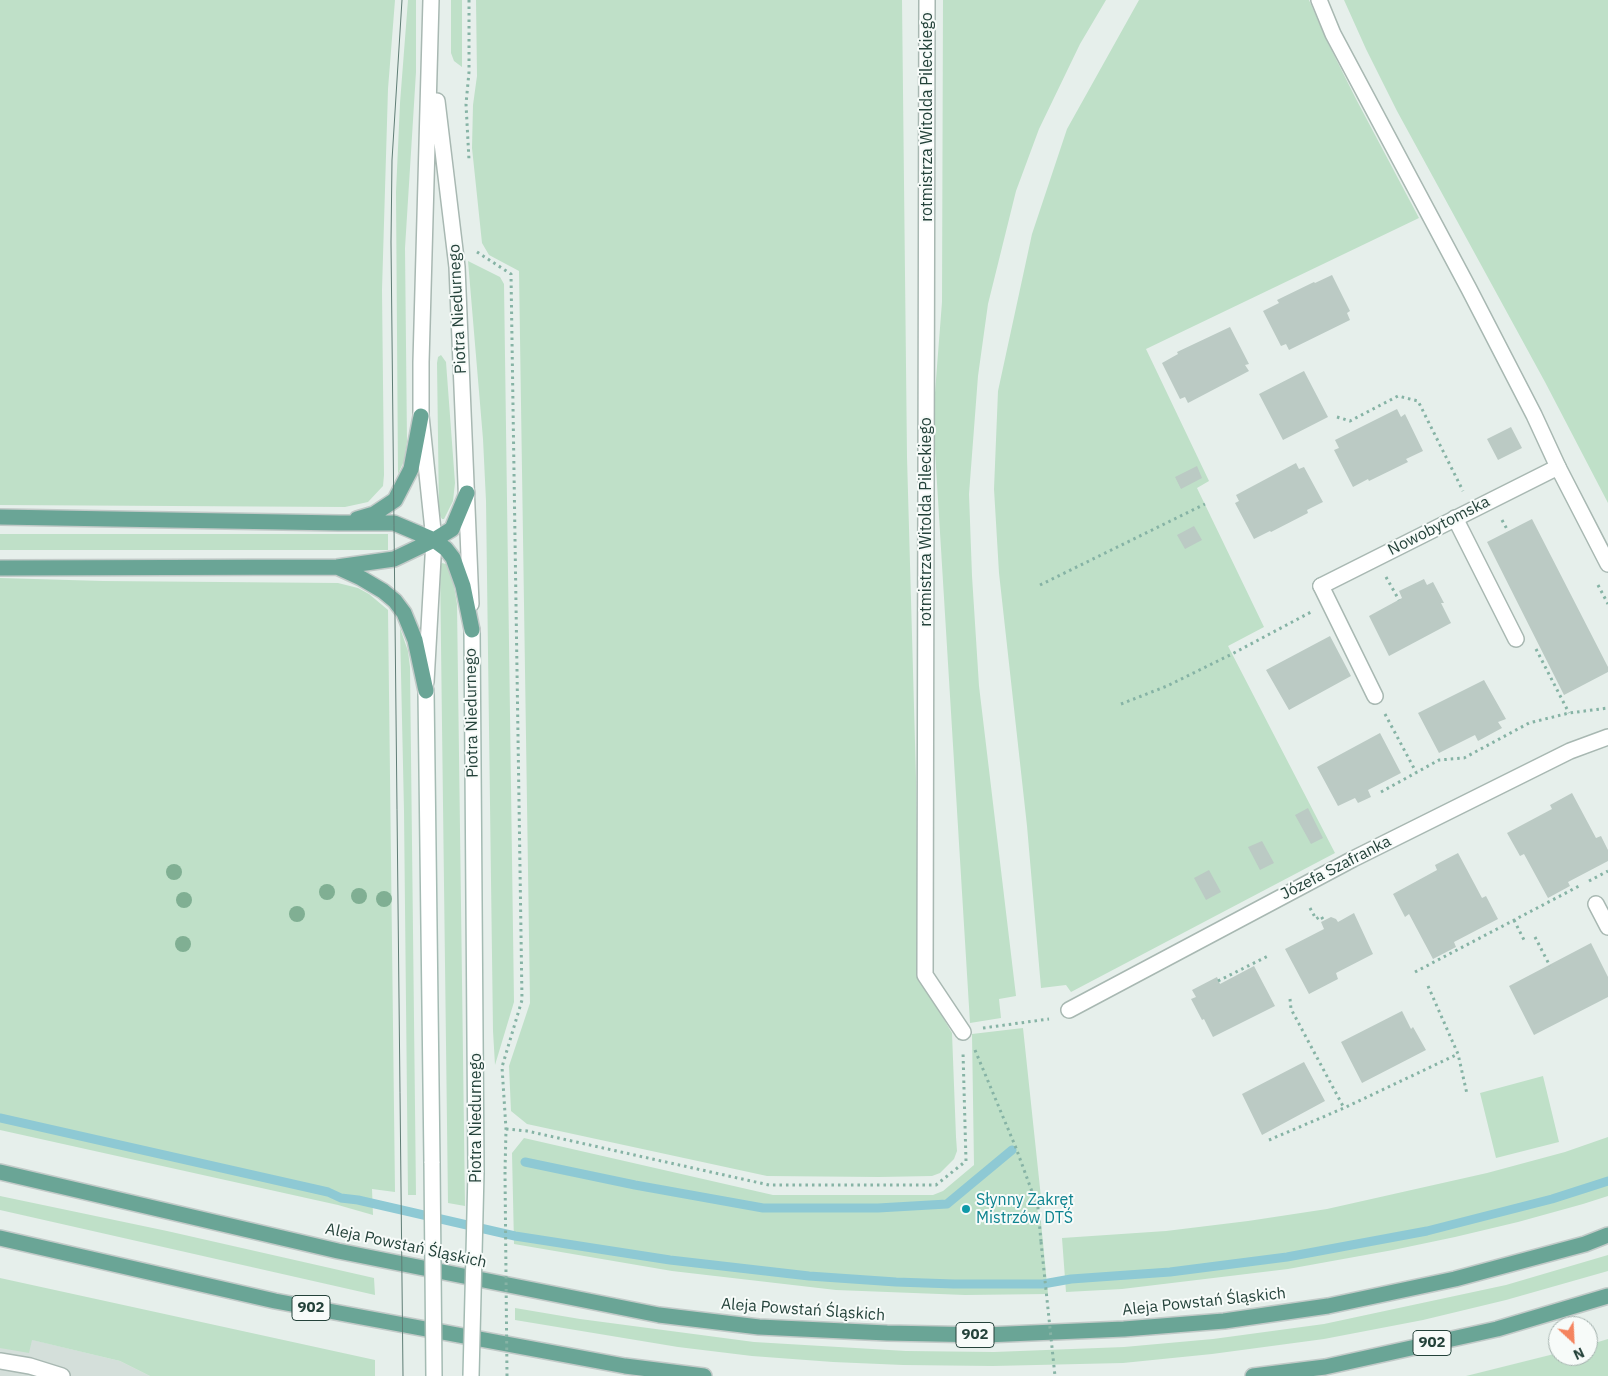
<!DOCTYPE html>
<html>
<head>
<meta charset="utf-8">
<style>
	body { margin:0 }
	#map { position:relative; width:1608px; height:1376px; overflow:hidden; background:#e6efeb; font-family:"IBM Plex Sans",sans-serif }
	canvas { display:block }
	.north { position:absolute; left:1548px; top:1316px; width:50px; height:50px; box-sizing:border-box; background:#f7fbf9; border:1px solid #a3b1ad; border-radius:50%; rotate:155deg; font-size:14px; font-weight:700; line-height:20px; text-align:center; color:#24423a }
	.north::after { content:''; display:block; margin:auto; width:18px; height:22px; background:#f4845f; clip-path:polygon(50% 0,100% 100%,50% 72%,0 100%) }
</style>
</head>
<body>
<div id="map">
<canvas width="1608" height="1376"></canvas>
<div class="north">N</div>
</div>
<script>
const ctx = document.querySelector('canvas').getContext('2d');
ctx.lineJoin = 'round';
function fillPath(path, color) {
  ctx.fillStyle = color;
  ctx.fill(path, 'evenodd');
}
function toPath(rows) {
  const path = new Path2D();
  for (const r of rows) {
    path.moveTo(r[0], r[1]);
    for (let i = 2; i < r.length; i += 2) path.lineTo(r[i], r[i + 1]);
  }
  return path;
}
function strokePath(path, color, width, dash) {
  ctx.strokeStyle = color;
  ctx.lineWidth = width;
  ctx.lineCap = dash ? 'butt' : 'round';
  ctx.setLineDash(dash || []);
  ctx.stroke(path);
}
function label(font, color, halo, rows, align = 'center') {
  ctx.font = font + ' "IBM Plex Sans",sans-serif';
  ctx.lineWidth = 4;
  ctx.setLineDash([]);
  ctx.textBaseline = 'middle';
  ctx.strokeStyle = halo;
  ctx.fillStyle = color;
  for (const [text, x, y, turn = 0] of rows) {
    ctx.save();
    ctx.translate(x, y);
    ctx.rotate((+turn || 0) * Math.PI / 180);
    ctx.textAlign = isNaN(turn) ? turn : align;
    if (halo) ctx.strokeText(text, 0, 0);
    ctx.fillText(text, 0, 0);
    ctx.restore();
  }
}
fillPath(toPath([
	[0,1332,120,1361,150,1376,0,1376]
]), '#d4dfda');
fillPath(toPath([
	[0,0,395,0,388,89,382,290,384,475,383,486,368,502,345,507,0,505],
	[408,0,416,0,416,72,405,248,407,442,404,461,398,474,396,192,400,103],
	[451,0,462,0,462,67,454,61,451,53],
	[476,0,902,0,907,457,916,778,918,975,952,1033,956,1137,957,1151,954,1159,940,1173,932,1176,879,1177,767,1176,527,1124,511,1111,509,1066,530,1003,519,271,489,255,482,243,472,148,473,105,477,76],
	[943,0,1106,0,1080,44,1039,129,1016,191,988,304,978,376,969,494,972,576,979,686,1016,996,999,999,1001,1018,970,1023,933,418,942,302],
	[1139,0,1309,0,1327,41,1356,99,1419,218,1146,349,1209,481,1197,488,1264,627,1228,646,1335,853,1071,992,1066,985,1041,988,1027,826,999,573,994,489,998,391,1032,234,1067,129],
	[1344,0,1608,0,1608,503,1545,382,1397,111,1366,49],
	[468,261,500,277,504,284,514,1002,495,1065,493,1031,486,501,483,439],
	[441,355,446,362,455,483,453,501,444,519,442,519,439,514,437,363,438,357],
	[0,534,388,534,388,550,0,550],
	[442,563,446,564,453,580,457,604,465,1206,448,1203,440,565],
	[0,578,103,581,338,583,358,588,369,594,388,610,395,1192,372,1189,373,1215,338,1205,0,1130],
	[400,628,408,651,410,667,416,1195,408,1195,404,811],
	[1023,1028,1042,1207,1037,1209,1041,1222,1048,1294,965,1295,836,1290,672,1271,514,1244,512,1153,524,1138,773,1195,933,1195,943,1191,974,1165,972,1034],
	[1543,1076,1559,1142,1496,1158,1480,1093],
	[1608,1137,1608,1196,1583,1204,1518,1222,1455,1237,1393,1250,1288,1269,1122,1289,1066,1292,1062,1238,1166,1231,1248,1221,1327,1209,1487,1173,1565,1152],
	[0,1196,167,1231,374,1278,375,1295,0,1210],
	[1608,1255,1608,1271,1506,1300,1423,1320,1324,1339,1212,1354,1123,1363,993,1366,903,1365,833,1362,752,1356,678,1347,515,1320,515,1308,580,1319,754,1342,906,1351,994,1352,1124,1347,1213,1339,1324,1324,1506,1285],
	[0,1278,375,1360,375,1376,150,1376,120,1361,32,1340,29,1353,0,1348],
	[1608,1339,1608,1376,1466,1376,1558,1353,1558,1356,1588,1356,1588,1345]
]), '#bfe0c8');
strokePath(toPath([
	[0,1118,328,1192,341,1198,358,1200,515,1236,670,1260,809,1276,896,1282,954,1284,1043,1284,1071,1279,1170,1272,1287,1257,1427,1231,1552,1199,1608,1181],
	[525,1162,635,1185,763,1208,878,1208,947,1204,1012,1150]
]), '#8ec9d4', 9);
fillPath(toPath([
	[1332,275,1350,311,1347,313,1350,320,1289,350,1286,344,1281,346,1263,311,1279,303,1277,300,1314,282,1315,283],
	[1230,327,1249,364,1245,365,1249,371,1188,403,1185,397,1180,399,1162,363,1178,354,1177,352],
	[1304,371,1328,417,1283,440,1259,394],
	[1397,409,1401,417,1405,414,1423,451,1406,459,1408,462,1369,481,1368,479,1353,487,1334,450,1339,448,1335,440],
	[1511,427,1522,448,1498,460,1487,439],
	[1296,463,1299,469,1304,467,1323,502,1307,510,1308,513,1271,532,1270,531,1254,539,1235,503,1239,501,1236,495],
	[1197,466,1202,478,1181,489,1175,477],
	[1532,519,1608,667,1608,672,1564,695,1487,542],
	[1194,526,1202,540,1185,549,1177,535],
	[1424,579,1427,585,1433,582,1444,603,1441,603,1451,623,1389,656,1369,616,1402,598,1399,591],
	[1330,636,1351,676,1289,710,1266,670],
	[1484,680,1506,719,1498,722,1502,728,1478,741,1475,735,1439,753,1418,713],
	[1380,733,1401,773,1368,790,1371,797,1358,803,1355,798,1338,806,1317,767],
	[1572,793,1596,838,1601,836,1608,850,1608,861,1568,882,1570,886,1548,898,1524,854,1520,856,1507,833,1552,809,1550,805],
	[1308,808,1323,838,1311,844,1295,815],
	[1262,841,1274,863,1260,870,1248,847],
	[1458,853,1482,898,1486,896,1498,919,1454,942,1456,947,1433,959,1409,914,1405,917,1393,894,1437,870,1435,865],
	[1209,870,1221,892,1206,900,1194,878],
	[1354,913,1373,954,1336,973,1338,979,1309,994,1285,949,1324,929,1321,922,1331,917,1336,919,1338,922],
	[1591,943,1608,977,1608,997,1534,1035,1509,986],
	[1254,966,1275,1006,1213,1037,1204,1019,1202,1020,1191,999,1196,997,1192,990,1217,977,1220,984],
	[1402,1011,1411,1029,1413,1027,1426,1050,1362,1083,1341,1042],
	[1304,1062,1325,1101,1262,1135,1242,1094]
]), '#bbcac4');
const service = toPath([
	[1319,0,1333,34,1469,289,1534,415,1558,467],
	[1455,518,1516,639],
	[1321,586,1375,696],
	[1596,904,1608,927],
	[0,1361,30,1366,62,1376]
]);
const minor = toPath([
	[927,0,925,975,963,1032],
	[1321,586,1558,467,1608,564],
	[1069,1010,1353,859,1570,751,1608,737]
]);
const tertiary = toPath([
	[437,101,457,267,471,604],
	[426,682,434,540,421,416,421,362,431,0]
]);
const secondary = toPath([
	[472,630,476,1172],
	[426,691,432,1163]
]);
const primary = toPath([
	[0,517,339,523,394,523,434,540,446,549,453,558,463,586,472,630],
	[357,519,374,514,395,500,411,469,421,416],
	[337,567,361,578,383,591,395,601,404,613,415,640,426,691],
	[0,568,337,567,394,559,434,540,452,529,467,493],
	[0,1172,338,1251,659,1315,759,1327,887,1333,985,1335,1124,1329,1224,1321,1328,1306,1455,1279,1585,1244,1608,1235],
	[0,1238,275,1301,625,1366,704,1376],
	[1253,1376,1325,1367,1497,1329,1608,1296]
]);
strokePath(service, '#a8b8b2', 18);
strokePath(minor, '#a8b8b2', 18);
strokePath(tertiary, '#a8b8b2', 18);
strokePath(secondary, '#a4bbb3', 18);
strokePath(primary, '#c2cac8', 18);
strokePath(toPath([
	[469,0,469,72,466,104,469,160],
	[477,252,511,274,522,1000,502,1067,506,1129,505,1172],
	[1337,417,1350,421,1398,396,1418,401,1463,491],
	[1502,520,1508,531],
	[1386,577,1399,600],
	[1040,585,1205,504],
	[1598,585,1608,604],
	[1536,649,1569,713],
	[1121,704,1167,686,1232,654,1311,612],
	[1385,714,1416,772],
	[1381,792,1439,760,1464,758,1529,723,1569,713,1608,708],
	[1589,881,1608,871],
	[1310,908,1316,919,1321,916,1324,921],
	[1514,920,1525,942],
	[1535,937,1550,966],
	[1415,972,1581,885],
	[1218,981,1268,956],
	[1428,986,1458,1054,1467,1094],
	[1290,999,1291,1009,1344,1108],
	[983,1028,1049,1019],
	[975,1050,1016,1148,1038,1208,1041,1242],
	[506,1129,527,1131,769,1185,936,1185,966,1161,963,1052],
	[1269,1140,1344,1108,1458,1054]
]), '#86b3a5', 3, [2.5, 4]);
strokePath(service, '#fff', 15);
strokePath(minor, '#fff', 15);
strokePath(tertiary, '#fff', 15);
strokePath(secondary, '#fff', 15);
strokePath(primary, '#6aa596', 15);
strokePath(toPath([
	[402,0,392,160,391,242,403,1376]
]), '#5f7d75', 1);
const secondaryBridge = toPath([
	[432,1163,434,1376],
	[471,1376,476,1172]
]);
strokePath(secondaryBridge, '#a4bbb3', 18, []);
strokePath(toPath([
	[505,1172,507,1376],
	[1041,1242,1055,1376]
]), '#86b3a5', 3, [2.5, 4]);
strokePath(secondaryBridge, '#fff', 15);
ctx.fillStyle = '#80af93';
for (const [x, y] of [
	[174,872],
	[327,892],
	[359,896],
	[384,899],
	[184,900],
	[297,914],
	[183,944]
]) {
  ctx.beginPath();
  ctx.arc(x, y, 8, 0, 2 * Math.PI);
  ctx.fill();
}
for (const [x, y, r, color] of [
	[966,1209,5,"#0f9aa8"]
]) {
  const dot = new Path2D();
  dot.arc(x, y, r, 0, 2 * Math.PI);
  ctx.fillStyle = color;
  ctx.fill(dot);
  strokePath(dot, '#f7fbf9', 2);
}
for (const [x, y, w] of [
	[311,1308,38],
	[975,1335,38],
	[1432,1343,38]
]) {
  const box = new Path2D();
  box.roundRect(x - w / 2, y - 12.5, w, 25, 4);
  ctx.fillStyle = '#f7fbf9';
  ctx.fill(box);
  strokePath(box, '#24423a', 1);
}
label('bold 15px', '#24423a', null, [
	["902",311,1308],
	["902",975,1335],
	["902",1432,1343]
]);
label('16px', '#24423a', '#f7fbf9', [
	["rotmistrza Witolda Pileckiego",927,117,-90],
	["Piotra Niedurnego",458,309,-93],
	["rotmistrza Witolda Pileckiego",926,522,-90],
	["Nowobytomska",1439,526,-27],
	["Piotra Niedurnego",472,713,-91],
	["Józefa Szafranka",1336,868,-27],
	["Piotra Niedurnego",476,1118,-90],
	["Aleja Powstań Śląskich",406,1246,12],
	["Aleja Powstań Śląskich",1204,1302,-6],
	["Aleja Powstań Śląskich",803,1310,4]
]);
label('16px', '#0d838f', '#f7fbf9', [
	["Słynny Zakręt",976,1200],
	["Mistrzów DTŚ",976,1218]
], 'left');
</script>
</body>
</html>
